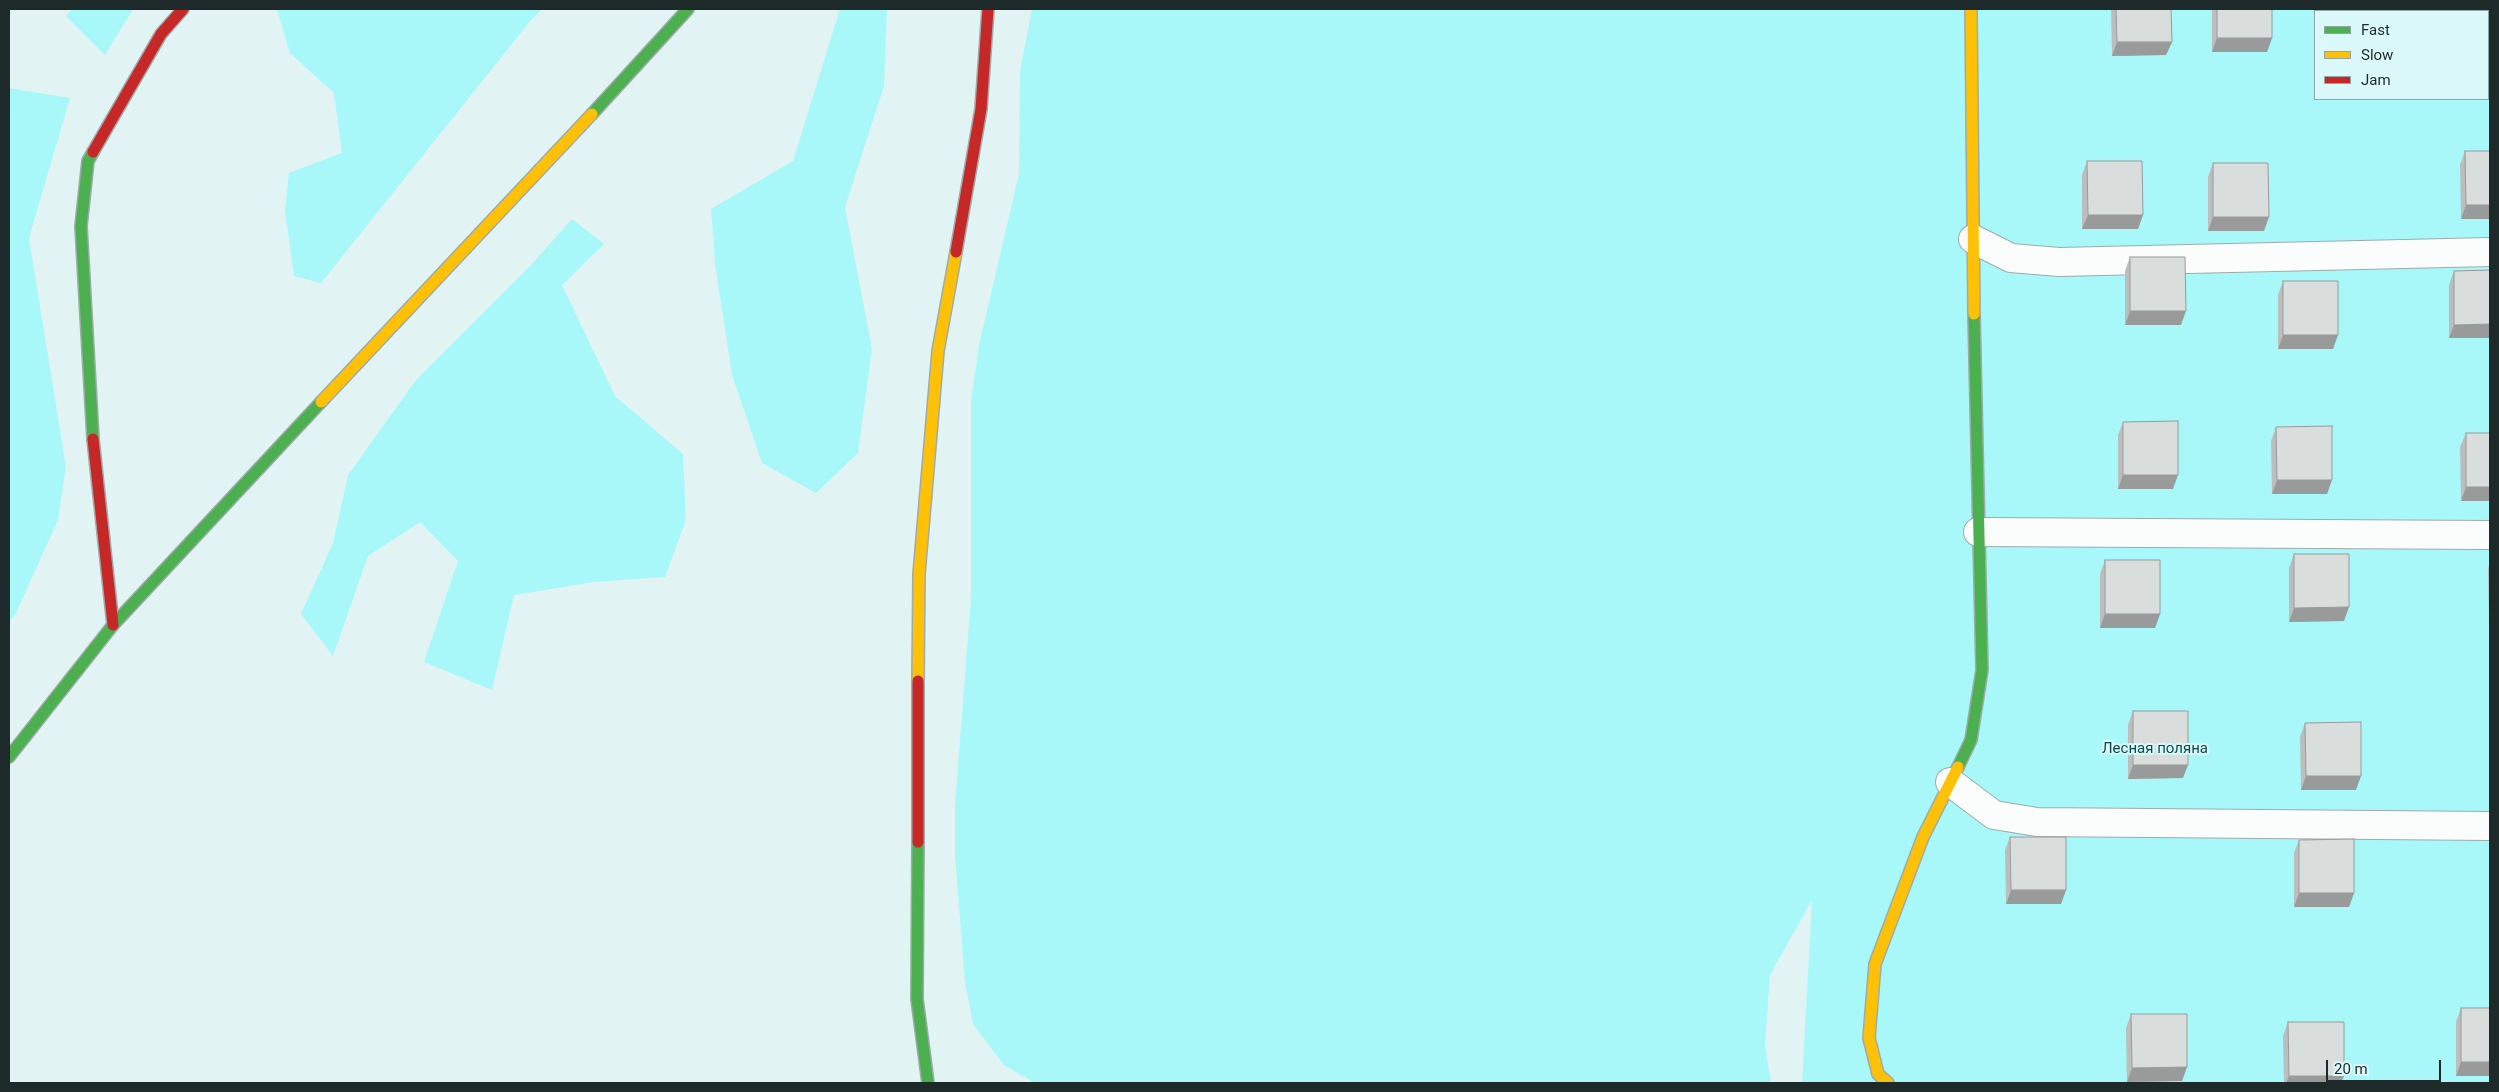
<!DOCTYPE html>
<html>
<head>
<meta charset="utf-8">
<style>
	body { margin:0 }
	#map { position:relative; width:2499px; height:1092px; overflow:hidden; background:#e2f3f3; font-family:Roboto,sans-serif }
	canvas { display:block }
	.frame { position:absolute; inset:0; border:10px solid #1e2929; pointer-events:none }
	.legend { position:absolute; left:2314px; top:10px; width:175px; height:90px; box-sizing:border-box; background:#dbf9fa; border:1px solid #8fa6a6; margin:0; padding:6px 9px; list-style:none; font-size:15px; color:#1e2929 }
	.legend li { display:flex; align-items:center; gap:10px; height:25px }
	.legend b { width:25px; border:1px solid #8fa6a6 }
	.scale { position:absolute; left:2326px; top:1060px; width:115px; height:22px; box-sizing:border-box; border:2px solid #1e2929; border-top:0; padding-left:6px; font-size:15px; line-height:18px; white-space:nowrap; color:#1e2929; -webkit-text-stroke:4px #dbf9fa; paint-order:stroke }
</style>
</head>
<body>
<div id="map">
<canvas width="2499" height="1092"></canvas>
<div class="frame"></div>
<ul class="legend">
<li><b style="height:6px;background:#4caf50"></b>Fast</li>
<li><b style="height:6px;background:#ffc107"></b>Slow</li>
<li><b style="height:6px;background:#c62828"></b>Jam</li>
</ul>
<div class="scale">20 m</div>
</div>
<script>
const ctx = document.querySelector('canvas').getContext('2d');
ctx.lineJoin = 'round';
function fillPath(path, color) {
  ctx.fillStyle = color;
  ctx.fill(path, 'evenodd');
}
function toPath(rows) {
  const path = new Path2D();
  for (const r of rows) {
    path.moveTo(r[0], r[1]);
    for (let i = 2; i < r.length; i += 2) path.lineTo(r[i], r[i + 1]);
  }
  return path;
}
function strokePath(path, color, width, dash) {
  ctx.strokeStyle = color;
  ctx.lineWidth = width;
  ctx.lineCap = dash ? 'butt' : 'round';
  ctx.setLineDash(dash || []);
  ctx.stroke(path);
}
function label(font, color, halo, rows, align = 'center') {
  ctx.font = font + ' Roboto,sans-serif';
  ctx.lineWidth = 4;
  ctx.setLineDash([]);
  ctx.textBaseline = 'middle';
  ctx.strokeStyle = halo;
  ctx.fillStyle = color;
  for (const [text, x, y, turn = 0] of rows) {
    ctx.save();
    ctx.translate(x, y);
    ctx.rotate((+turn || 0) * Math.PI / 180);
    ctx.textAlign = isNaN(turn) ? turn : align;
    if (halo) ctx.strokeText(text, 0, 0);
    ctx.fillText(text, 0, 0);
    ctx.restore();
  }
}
fillPath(toPath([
	[72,9,133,9,105,55,66,16],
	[277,9,542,9,531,20,321,283,294,276,285,211,289,173,342,153,334,93,290,53],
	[840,9,887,9,884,86,845,207,872,349,858,453,816,493,762,463,732,375,715,264,711,209,793,161],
	[1032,9,2490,9,2490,1083,1802,1083,1812,900,1770,975,1765,1045,1771,1083,1035,1083,1004,1065,973,1024,965,982,955,856,955,805,971,597,971,402,979,345,1019,174,1020,71],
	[2315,11,2488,11,2488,99,2315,99],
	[9,88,70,98,29,238,66,467,58,520,16,613,9,622],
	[572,219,604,244,562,285,615,396,683,454,686,520,665,577,594,582,514,595,492,690,424,662,458,561,420,522,368,556,333,656,301,614,333,543,348,475,416,380,532,264]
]), '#a8f8f9');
const street = toPath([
	[1973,239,2011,258,2059,262,2490,252],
	[1978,532,2490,535],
	[1950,782,1994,815,2037,822,2490,826]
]);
const fast = toPath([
	[592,114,688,9],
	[93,439,81,226,88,161,93,152],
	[9,757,113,625,321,402],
	[1958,767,1971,740,1982,670,1974,314],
	[918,842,917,999,928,1083]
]);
const slow = toPath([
	[1971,9,1974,314],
	[321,402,592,114],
	[918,681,919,574,938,351,956,252],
	[1888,1083,1878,1074,1869,1038,1875,964,1923,837,1958,767]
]);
const jam = toPath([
	[93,152,161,34,183,9],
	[956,252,981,109,988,9],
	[93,439,113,625],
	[918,842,918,681]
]);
strokePath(street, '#9eabab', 30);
strokePath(fast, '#9eabab', 14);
strokePath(slow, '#9eabab', 14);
strokePath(jam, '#9eabab', 14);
strokePath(street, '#fbfdfd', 28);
strokePath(fast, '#4caf50', 11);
strokePath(slow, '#ffc107', 11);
strokePath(jam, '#c62828', 11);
fillPath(toPath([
	[2111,9,2171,9,2172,42,2166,55,2112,56],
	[2212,9,2272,9,2272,38,2267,52,2212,52],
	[2455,9,2490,9,2490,55,2488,55,2488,11,2455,11],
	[2465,151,2490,151,2490,219,2461,219,2460,165],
	[2087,161,2143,215,2138,229,2082,229,2082,175],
	[2213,163,2264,231,2208,231,2208,177],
	[2130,257,2181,325,2125,325,2125,271],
	[2490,270,2490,338,2449,338,2449,285,2454,271],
	[2283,281,2333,349,2278,349,2278,295],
	[2123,422,2173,489,2118,489,2118,435],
	[2276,427,2327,494,2272,494,2271,441],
	[2466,433,2490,433,2490,501,2461,501,2460,447],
	[2294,554,2344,621,2289,622,2289,568],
	[2105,560,2160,614,2155,628,2100,628,2100,574],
	[2490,563,2490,622,2489,622,2488,569],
	[2133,711,2183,778,2128,779,2128,725],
	[2305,723,2356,790,2301,790,2300,737],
	[2490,733,2490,791,2489,791,2489,737],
	[2010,837,2066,890,2061,904,2006,904,2005,850],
	[2299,840,2354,893,2349,907,2294,907,2294,853],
	[2461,1008,2490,1008,2456,1076,2456,1022],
	[2131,1014,2187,1067,2182,1081,2127,1082,2126,1028],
	[2288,1022,2341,1083,2284,1083,2283,1036]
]), '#bbbebd');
fillPath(toPath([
	[2217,38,2272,38,2267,52,2212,52],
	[2488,41,2490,41,2490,55,2488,55],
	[2117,42,2172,42,2166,55,2112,56],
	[2466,205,2490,205,2490,219,2461,219],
	[2088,215,2143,215,2138,229,2082,229],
	[2213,217,2269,217,2264,231,2208,231],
	[2130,311,2186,311,2181,325,2125,325],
	[2490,324,2490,338,2449,338,2454,325],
	[2283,335,2338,335,2333,349,2278,349],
	[2123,475,2178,475,2173,489,2118,489],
	[2277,480,2332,480,2327,494,2272,494],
	[2466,487,2490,487,2490,501,2461,501],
	[2349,607,2344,621,2289,622,2294,608],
	[2105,614,2160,614,2155,628,2100,628],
	[2133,765,2188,765,2183,778,2128,779],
	[2306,776,2361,776,2356,790,2301,790],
	[2011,890,2066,890,2061,904,2006,904],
	[2299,893,2354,893,2349,907,2294,907],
	[2461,1062,2490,1062,2490,1076,2456,1076],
	[2187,1067,2182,1081,2127,1082,2132,1068],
	[2289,1076,2344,1076,2341,1083,2286,1083]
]), '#989b9a');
const building = toPath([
	[2116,9,2171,9,2172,42,2117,42,2116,9],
	[2217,9,2272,9,2272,38,2217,38,2217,9],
	[2460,9,2490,9,2490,41,2488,41,2488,11,2460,11,2460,9],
	[2465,151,2490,151,2490,205,2466,205,2465,151],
	[2087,161,2142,161,2143,215,2088,215,2087,161],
	[2213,163,2268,163,2269,217,2213,217,2213,163],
	[2130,257,2185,257,2186,311,2130,311,2130,257],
	[2490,270,2490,324,2454,325,2454,271,2490,270],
	[2283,281,2338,281,2338,335,2283,335,2283,281],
	[2178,421,2178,475,2123,475,2123,422,2178,421],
	[2332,426,2332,480,2277,480,2276,427,2332,426],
	[2466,433,2490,433,2490,487,2466,487,2466,433],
	[2294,554,2349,554,2349,607,2294,608,2294,554],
	[2105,560,2160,560,2160,614,2105,614,2105,560],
	[2133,711,2188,711,2188,765,2133,765,2133,711],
	[2361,722,2361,776,2306,776,2305,723,2361,722],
	[2010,837,2066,837,2066,890,2011,890,2010,837],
	[2354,839,2354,893,2299,893,2299,840,2354,839],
	[2461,1008,2490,1008,2490,1062,2461,1062,2461,1008],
	[2131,1014,2187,1014,2187,1067,2132,1068,2131,1014],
	[2288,1022,2344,1022,2344,1076,2289,1076,2288,1022]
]);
fillPath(building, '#d9dddc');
strokePath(building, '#989b9a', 1);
label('15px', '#0a4b4c', '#dbf9fa', [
	["Лесная поляна",2155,749]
]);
</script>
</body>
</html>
